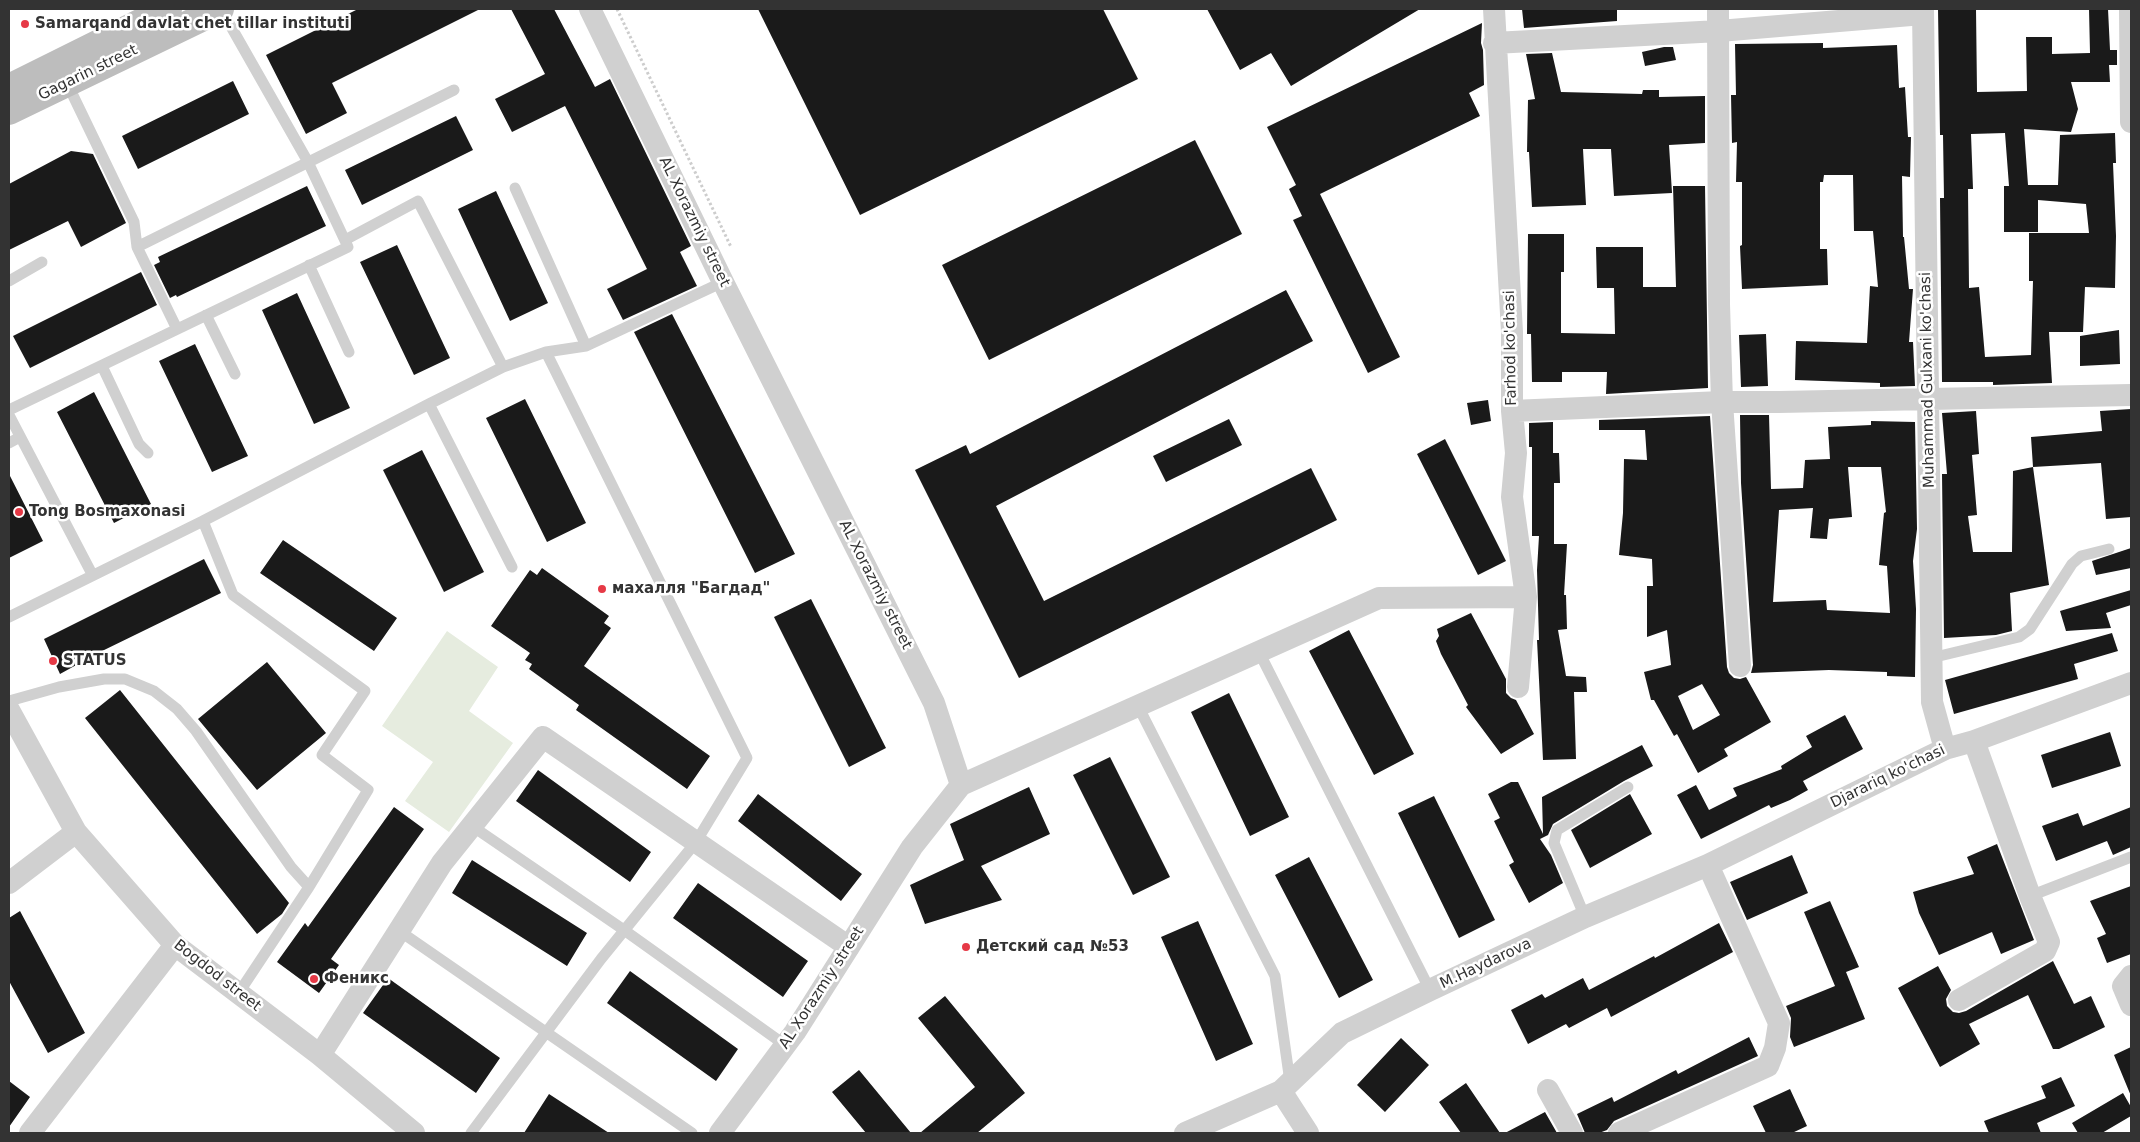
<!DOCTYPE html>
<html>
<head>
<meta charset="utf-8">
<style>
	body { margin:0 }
	#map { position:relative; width:2140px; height:1142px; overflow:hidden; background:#fff; font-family:"DejaVu Sans",sans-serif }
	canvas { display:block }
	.frame { position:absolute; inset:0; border:10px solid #333; pointer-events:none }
</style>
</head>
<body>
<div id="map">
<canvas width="2140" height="1142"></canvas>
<div class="frame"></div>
</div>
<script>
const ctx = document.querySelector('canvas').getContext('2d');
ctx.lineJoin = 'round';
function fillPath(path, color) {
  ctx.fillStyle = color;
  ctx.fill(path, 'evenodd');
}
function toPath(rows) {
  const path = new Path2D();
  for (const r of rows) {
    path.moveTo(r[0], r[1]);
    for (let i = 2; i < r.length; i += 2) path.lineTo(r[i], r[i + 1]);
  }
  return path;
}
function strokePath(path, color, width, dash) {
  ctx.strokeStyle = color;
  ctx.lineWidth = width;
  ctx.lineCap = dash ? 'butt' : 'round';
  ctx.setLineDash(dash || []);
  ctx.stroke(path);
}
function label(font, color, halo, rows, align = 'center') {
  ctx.font = font + ' "DejaVu Sans",sans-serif';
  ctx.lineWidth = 5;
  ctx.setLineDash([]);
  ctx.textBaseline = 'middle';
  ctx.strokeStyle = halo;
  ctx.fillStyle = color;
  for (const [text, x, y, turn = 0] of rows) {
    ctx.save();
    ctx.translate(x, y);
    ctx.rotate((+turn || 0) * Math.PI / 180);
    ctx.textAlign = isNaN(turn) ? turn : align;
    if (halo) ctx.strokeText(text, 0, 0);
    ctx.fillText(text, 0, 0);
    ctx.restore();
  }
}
fillPath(toPath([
	[447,631,498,667,469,711,513,743,449,832,405,801,433,762,382,726]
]), '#e6ecdf');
fillPath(toPath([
	[358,9,480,9,332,83,347,113,306,134,266,55],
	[511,9,554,9,595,87,610,79,691,246,680,252,697,286,623,320,607,289,647,269,565,106,512,132,495,99,545,74],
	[758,9,1103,9,1138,79,860,215],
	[1207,9,1420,9,1291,86,1271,53,1240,70],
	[1522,9,1617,9,1617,21,1524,28],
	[1938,9,1976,9,1977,92,2027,91,2026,37,2052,37,2052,54,2090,53,2089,9,2108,9,2110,50,2117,50,2117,65,2109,65,2110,82,2071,82,2078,109,2071,132,2024,129,2028,185,2058,185,2060,135,2115,133,2116,163,2113,163,2116,236,2115,288,2085,287,2083,332,2049,332,2052,383,1993,385,1993,382,1942,382,1940,198,1944,198,1943,135,1940,135],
	[2005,133,2009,186,2004,186,2004,232,2038,232,2038,200,2086,204,2089,233,2029,233,2029,281,2033,281,2031,355,1985,357,1979,287,1969,288,1968,189,1973,189,1971,134],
	[1482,23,1481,43,1483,50,1484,85,1469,93,1480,116,1320,194,1400,357,1368,373,1293,220,1302,216,1289,189,1296,185,1267,127],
	[1823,43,1823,48,1897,45,1899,88,1905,87,1908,137,1911,137,1910,177,1902,176,1903,237,1904,237,1909,289,1913,289,1909,342,1913,342,1915,386,1880,387,1880,383,1795,380,1796,341,1867,343,1870,286,1878,287,1873,231,1854,231,1853,175,1824,175,1823,182,1820,182,1820,249,1827,249,1828,285,1742,289,1740,246,1742,245,1742,182,1736,182,1737,142,1732,143,1731,95,1736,95,1735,44],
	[1664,47,1673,47,1676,60,1645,66,1642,52],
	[1552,53,1561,92,1642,94,1643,90,1659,90,1659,97,1705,96,1705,143,1669,145,1672,193,1614,196,1611,149,1583,149,1586,205,1532,207,1529,152,1527,152,1528,100,1535,99,1526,54],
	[233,81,249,114,138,169,122,136],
	[456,116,473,150,362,205,345,170],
	[1195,140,1242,234,989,360,942,265],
	[71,151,93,154,126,223,81,247,68,221,9,250,9,184],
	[307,186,326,226,177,297,176,295,170,298,154,265,160,262,158,257],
	[1673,186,1705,186,1708,388,1606,394,1607,372,1562,372,1562,382,1532,382,1531,334,1527,334,1528,234,1564,234,1564,272,1561,272,1561,333,1615,334,1614,288,1597,288,1596,247,1643,247,1643,287,1676,287],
	[496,191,548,303,510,321,458,209],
	[397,245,450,358,414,375,360,262],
	[141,272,157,305,30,368,13,336],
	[1286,290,1313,341,996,506,1044,601,1311,468,1337,520,1019,678,915,470,966,445,970,454],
	[297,293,350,408,314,424,262,310],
	[672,314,795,554,755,573,634,332],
	[2119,330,2120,364,2080,366,2080,336],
	[1766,334,1768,386,1741,387,1739,335],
	[195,344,248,456,212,472,159,361],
	[94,392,151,504,114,523,57,412],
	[525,399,586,523,547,542,486,418],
	[1488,400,1491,421,1471,425,1467,403],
	[2131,409,2131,517,2106,519,2101,463,2033,467,2031,437,2102,431,2100,411],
	[1976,411,1979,454,1972,455,1977,515,1968,516,1973,552,2012,552,2013,471,2033,467,2049,585,2010,593,2012,631,1996,635,1944,638,1942,474,1947,474,1942,413],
	[1740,415,1769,415,1771,489,1803,488,1805,460,1830,459,1828,427,1871,425,1871,421,1915,422,1917,529,1913,561,1916,609,1915,677,1887,676,1887,672,1829,670,1751,673,1753,665,1741,483],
	[1848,467,1881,467,1886,512,1884,513,1879,565,1887,566,1890,613,1827,610,1826,600,1773,602,1779,510,1813,508,1810,538,1827,539,1829,519,1852,517],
	[1710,416,1727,667,1729,673,1734,678,1740,679,1746,677,1771,722,1724,749,1728,756,1698,773,1677,734,1674,736,1654,700,1651,700,1644,672,1671,665,1667,630,1647,637,1647,586,1653,586,1652,559,1619,555,1623,513,1624,459,1647,460,1645,430,1599,430,1599,420],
	[1702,684,1720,715,1693,730,1678,696],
	[1229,419,1242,445,1166,482,1153,456],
	[1553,422,1553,453,1559,453,1560,483,1554,483,1554,544,1567,544,1564,595,1566,595,1567,629,1558,630,1566,676,1586,677,1587,692,1574,692,1576,759,1543,760,1537,640,1539,640,1537,570,1539,536,1532,536,1532,447,1529,447,1529,423],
	[1445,439,1506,561,1478,575,1417,454],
	[422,450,484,572,444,592,383,470],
	[9,474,43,541,9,558],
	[283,540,397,618,374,651,260,573],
	[2131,548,2131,568,2096,575,2092,561],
	[204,559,221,593,98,653,60,674,44,639],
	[542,568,609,616,604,623,611,628,584,666,710,756,687,789,576,710,579,705,529,669,532,664,525,660,530,653,491,626,530,570,537,575],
	[2131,590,2131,605,2106,613,2111,628,2066,631,2060,611],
	[811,599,886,748,849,767,774,617],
	[1471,613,1506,679,1506,693,1511,698,1516,700,1534,734,1501,754,1466,707,1468,705,1441,654,1436,641,1439,636,1437,629],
	[1349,630,1414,754,1374,775,1309,651],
	[2112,633,2118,651,2074,664,2078,679,1954,714,1945,680],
	[267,662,326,733,257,790,198,719],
	[120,690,289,903,282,914,257,934,85,718],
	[1229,693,1289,817,1250,836,1191,712],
	[1845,715,1863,749,1803,781,1808,790,1790,800,1771,808,1769,805,1701,839,1677,795,1696,785,1709,810,1737,796,1733,788,1782,769,1781,766,1812,747,1806,736],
	[2110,732,2121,766,2052,788,2041,755],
	[1642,745,1653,766,1624,781,1553,824,1548,835,1540,839,1551,855,1563,883,1529,903,1509,865,1514,862,1494,821,1500,818,1488,794,1511,782,1518,782,1543,834,1542,797],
	[1110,757,1170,877,1133,895,1073,775],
	[538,770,651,852,630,882,516,801],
	[1029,787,1050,834,981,866,1002,900,925,924,910,885,964,860,950,824],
	[758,794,862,874,841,901,738,821],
	[1630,794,1652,834,1590,868,1571,830],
	[1434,796,1495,920,1459,938,1398,813],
	[394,807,424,829,331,959,339,965,319,993,277,962,305,923,308,927],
	[2131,807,2131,847,2113,855,2107,841,2056,861,2042,826,2078,813,2083,826],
	[1997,844,2034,940,2001,954,1992,932,1939,955,1919,913,1913,892,1974,874,1967,857],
	[1792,855,1808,893,1747,920,1730,882],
	[1309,857,1373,980,1339,998,1275,875],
	[472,860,587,933,567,966,452,893],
	[698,883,808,961,783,997,673,918],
	[2131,886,2131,954,2107,963,2097,938,2106,934,2090,901],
	[1830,901,1859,967,1846,972,1865,1019,1794,1047,1790,1037,1791,1018,1786,1006,1835,986,1804,912],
	[20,911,85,1033,48,1053,9,981,9,918],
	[1198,921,1253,1044,1216,1061,1161,937],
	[1719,923,1733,952,1611,1017,1607,1008,1569,1028,1566,1024,1528,1044,1511,1010,1542,994,1545,998,1583,978,1589,990,1654,956,1655,958],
	[2053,961,2074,1004,2091,996,2105,1027,2059,1049,2053,1049,2028,995,1969,1024,1980,1044,1940,1067,1898,988,1938,966,1951,990,1946,999,1947,1006,1953,1012,1959,1013,1966,1011],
	[630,971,738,1049,716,1081,607,1003],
	[388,978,500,1058,476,1093,363,1013],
	[945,996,1025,1093,977,1133,920,1133,975,1087,918,1018],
	[1749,1037,1758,1056,1614,1121,1607,1130,1599,1133,1585,1133,1577,1114,1612,1097,1614,1102,1676,1070,1678,1074],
	[1401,1038,1429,1065,1385,1112,1357,1085],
	[2131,1047,2131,1096,2114,1055],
	[859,1070,911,1133,866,1133,832,1092],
	[2061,1077,2075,1106,2037,1123,2041,1133,1989,1133,1984,1121,2046,1098,2041,1086],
	[9,1081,30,1097,9,1127],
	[1466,1083,1500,1133,1461,1133,1439,1102],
	[1790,1089,1807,1126,1792,1133,1766,1133,1753,1106],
	[2123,1093,2131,1107,2131,1116,2102,1133,2078,1133,2072,1123],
	[549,1094,609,1133,524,1133],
	[1545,1112,1557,1133,1505,1133]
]), '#1a1a1a');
strokePath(toPath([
	[617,9,731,247]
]), '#cdcdcd', 3, [2.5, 2.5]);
strokePath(toPath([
	[67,83,134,222,137,247],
	[515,188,586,346],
	[345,240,418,201,503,367],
	[309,265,349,352],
	[9,281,42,262],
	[206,315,235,374],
	[177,329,137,247,454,90],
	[102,366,139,444,148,453],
	[429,404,512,567],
	[9,410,348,247,308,162,221,9],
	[9,415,92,574],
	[9,443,20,437],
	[9,617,203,521],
	[1259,652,1430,990],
	[1931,658,2019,637,2030,629,2072,564,2081,556,2109,549],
	[9,701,59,687,104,679,125,679,154,691,177,709,196,731,291,867,309,887],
	[1138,706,1275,976,1290,1082],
	[472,826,624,930,785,1045],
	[2030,896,2131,857],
	[1585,917,1554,843,1557,830,1628,787],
	[398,930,692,1133],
	[238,994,309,887,368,790,322,755,365,691,233,595,203,521,429,404,503,367,546,352,586,346,723,282],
	[471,1133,601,959,696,842,747,758,546,352]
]), '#d0d0d0', 11);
strokePath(toPath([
	[590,9,723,282,934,703,961,785,912,847,795,1032,720,1133],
	[1494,9,1512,332,1512,411,1516,453,1512,497,1526,597,1518,687],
	[1718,9,1719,304,1722,402,1740,666],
	[1923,9,1932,702,1945,749],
	[2130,9,2131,122],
	[1494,43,1719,31,1923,14],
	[1512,411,1722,402,1779,402,2131,395],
	[9,710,76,832,175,945,320,1055,414,1133],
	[961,785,1379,598,1526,597],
	[9,883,76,832],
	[2131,976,2123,986,2131,1005],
	[1959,1000,2045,951,2049,942,2030,896,1974,741],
	[320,1055,442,863,543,737,849,947],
	[1548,1090,1572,1133],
	[1281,1091,1342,1033,1430,990,1585,917,1708,865,1945,749,1974,741,2131,683],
	[30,1133,175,945],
	[1185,1133,1281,1091,1308,1133],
	[1619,1133,1768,1066,1775,1048,1779,1023,1708,865]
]), '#d0d0d0', 22);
strokePath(toPath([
	[9,88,168,9],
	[9,111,220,9]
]), '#bdbdbd', 28);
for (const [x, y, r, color] of [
	[25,24,5,"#e63946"],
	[19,512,5,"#e63946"],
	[602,589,5,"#e63946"],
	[53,661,5,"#e63946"],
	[966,947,5,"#e63946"],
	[314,979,5,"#e63946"]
]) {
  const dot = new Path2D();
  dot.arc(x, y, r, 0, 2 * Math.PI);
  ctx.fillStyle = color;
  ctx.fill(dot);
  strokePath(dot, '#fff', 2);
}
label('bold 15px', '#333', '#fff', [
	["Samarqand davlat chet tillar instituti",35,24],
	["Tong Bosmaxonasi",29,512],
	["махалля \"Багдад\"",612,589],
	["STATUS",63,661],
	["Детский сад №53",976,947],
	["Феникс",324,979]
], 'left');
label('15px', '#333', '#fff', [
	["Gagarin street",88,73,-26],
	["AL Xorazmiy street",694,222,64],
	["Farhod ko'chasi",1511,348,-91],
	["Muhammad Gulxani ko'chasi",1928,380,-91],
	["AL Xorazmiy street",875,585,63],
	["Djarariq ko'chasi",1888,777,-26],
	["M.Haydarova",1486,964,-25],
	["Bogdod street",217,976,38],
	["AL Xorazmiy street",822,988,-57]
]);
</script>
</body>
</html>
